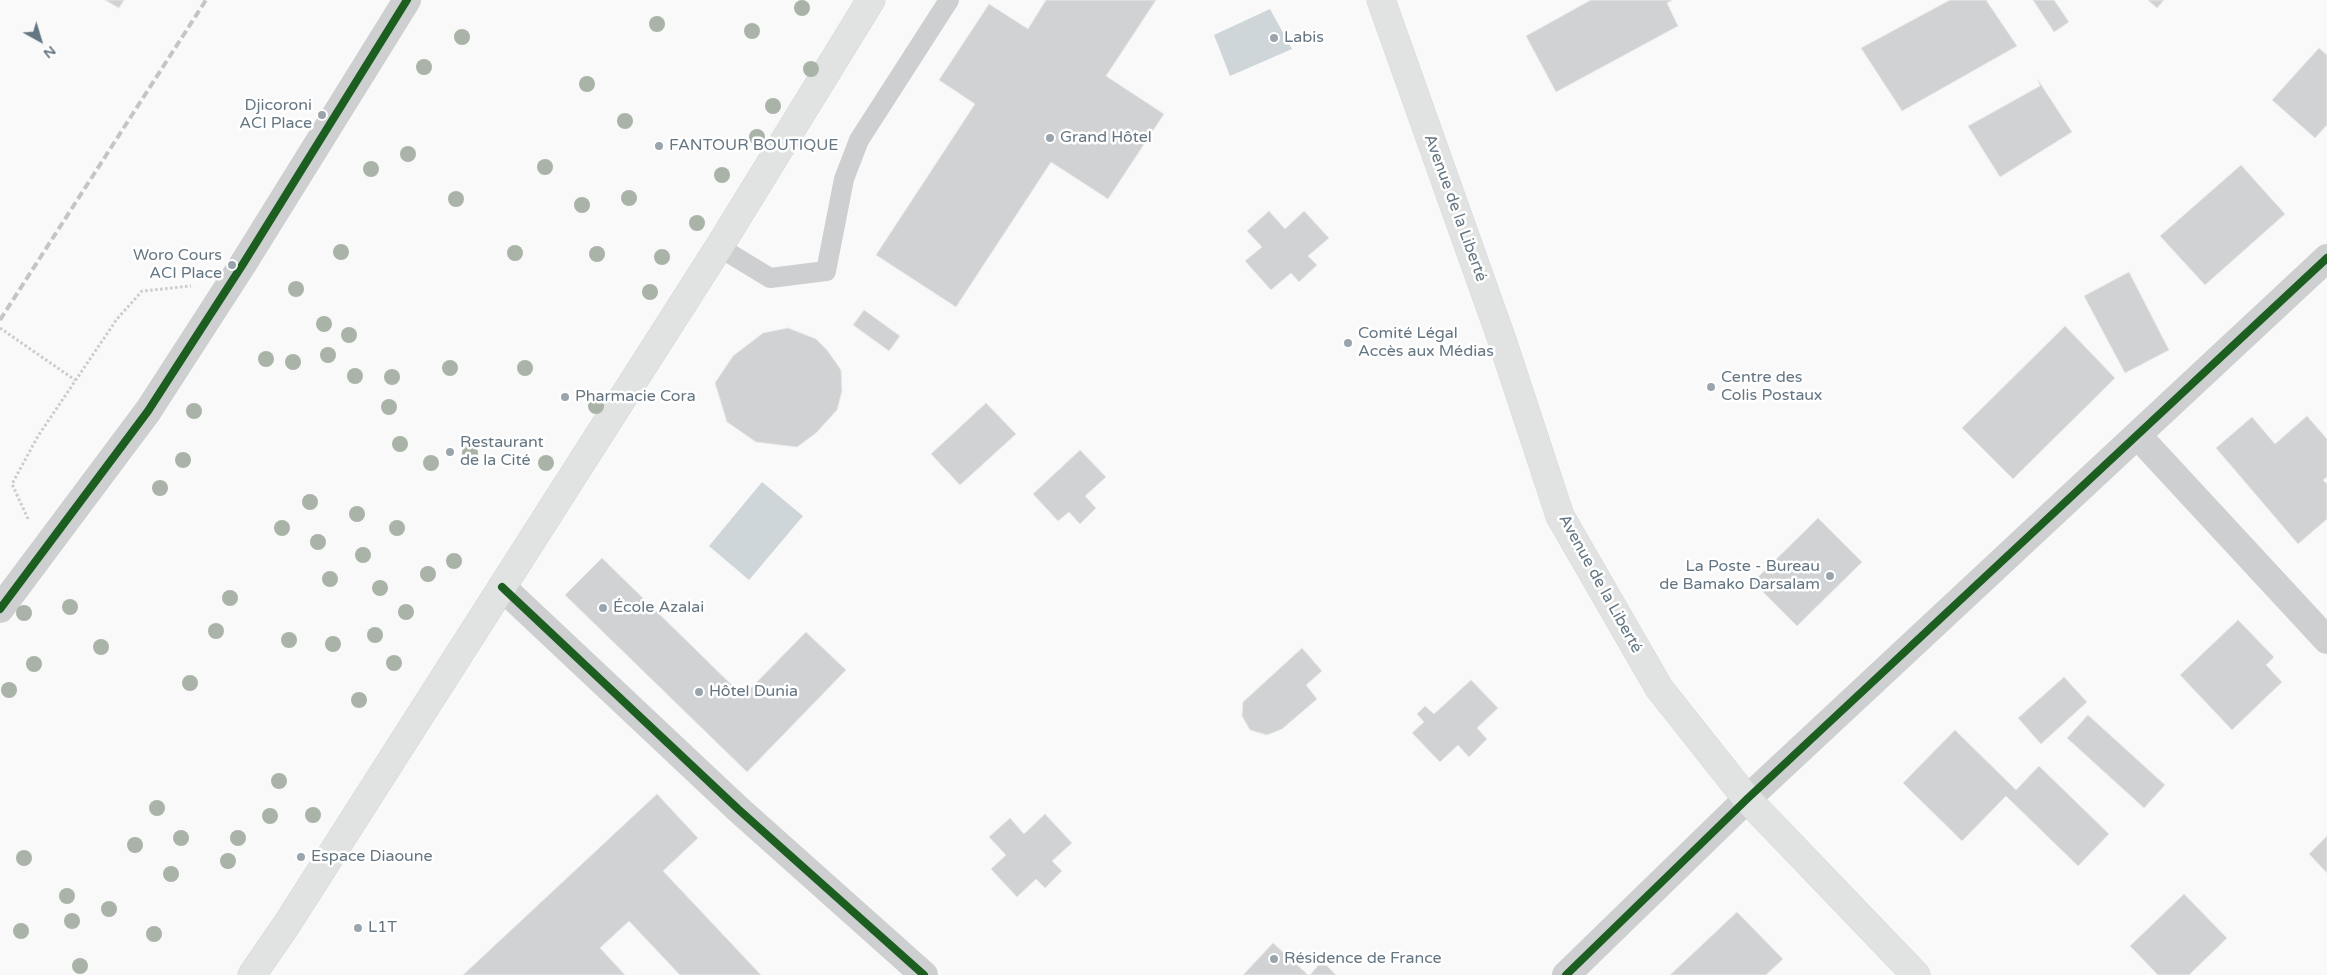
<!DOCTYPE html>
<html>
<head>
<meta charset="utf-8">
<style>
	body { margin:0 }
	#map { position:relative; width:2327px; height:975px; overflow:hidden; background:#f9f9f9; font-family:"Varela Round",sans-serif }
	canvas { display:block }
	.north { position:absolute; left:15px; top:15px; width:50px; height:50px; -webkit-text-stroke:4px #fff; paint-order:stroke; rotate:141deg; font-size:14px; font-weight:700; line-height:20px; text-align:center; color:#657683 }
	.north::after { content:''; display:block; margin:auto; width:18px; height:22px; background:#657683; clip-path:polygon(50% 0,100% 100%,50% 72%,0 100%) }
</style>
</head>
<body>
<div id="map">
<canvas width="2327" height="975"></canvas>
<div class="north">N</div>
</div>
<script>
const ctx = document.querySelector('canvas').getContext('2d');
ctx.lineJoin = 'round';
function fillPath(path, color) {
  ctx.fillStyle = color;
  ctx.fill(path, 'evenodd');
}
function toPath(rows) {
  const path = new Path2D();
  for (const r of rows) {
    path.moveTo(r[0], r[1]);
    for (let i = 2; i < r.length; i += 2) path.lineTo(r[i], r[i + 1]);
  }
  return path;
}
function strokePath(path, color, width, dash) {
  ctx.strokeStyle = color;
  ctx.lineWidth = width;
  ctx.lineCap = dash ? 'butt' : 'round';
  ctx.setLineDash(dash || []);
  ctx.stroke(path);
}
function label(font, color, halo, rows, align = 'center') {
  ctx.font = font + ' "Varela Round",sans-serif';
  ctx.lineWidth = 5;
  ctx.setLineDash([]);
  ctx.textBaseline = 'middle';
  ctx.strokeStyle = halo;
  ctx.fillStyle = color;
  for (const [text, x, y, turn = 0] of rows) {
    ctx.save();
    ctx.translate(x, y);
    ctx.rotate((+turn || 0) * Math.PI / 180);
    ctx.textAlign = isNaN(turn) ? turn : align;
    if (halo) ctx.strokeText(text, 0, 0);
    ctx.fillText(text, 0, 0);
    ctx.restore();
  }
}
fillPath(toPath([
	[1270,9,1292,49,1230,76,1214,35],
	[762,482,803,516,749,580,709,546]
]), '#ced6d9');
const building = toPath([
	[105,0,124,0,119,8,105,0],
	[1046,0,1156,0,1106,76,1164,114,1108,199,1051,162,956,307,876,255,975,104,939,80,989,4,1028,29,1046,0],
	[1591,0,1672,0,1667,3,1678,26,1556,92,1526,36,1591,0],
	[1950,0,1986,0,2017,46,1902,111,1861,48,1950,0],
	[2033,0,2054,0,2069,22,2054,32,2033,0],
	[2148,0,2164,0,2157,8,2148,0],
	[2319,48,2327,55,2327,125,2315,138,2272,100,2319,48],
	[2038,80,2072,132,2000,177,1968,126,2040,86,2038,80],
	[2241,165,2285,214,2205,285,2160,236,2241,165],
	[1269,211,1285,229,1304,211,1329,238,1308,256,1317,265,1299,282,1291,273,1271,290,1245,261,1262,247,1247,231,1269,211],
	[2129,272,2169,350,2125,373,2084,296,2129,272],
	[864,310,900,336,889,351,853,325,864,310],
	[2065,326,2115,378,2013,479,1962,428,2065,326],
	[788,328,816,339,827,350,841,370,842,391,837,410,816,433,797,447,756,442,727,422,715,383,733,356,763,333,788,328],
	[986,403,1016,434,960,485,931,454,986,403],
	[2307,416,2327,439,2327,477,2323,480,2327,484,2327,519,2298,544,2216,448,2252,417,2275,444,2307,416],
	[1080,450,1106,477,1085,496,1096,508,1080,524,1069,512,1058,521,1033,494,1080,450],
	[1818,518,1862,562,1797,626,1753,582,1818,518],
	[602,558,743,696,806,632,846,670,747,772,565,595,602,558],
	[2238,620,2274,657,2266,665,2282,682,2232,730,2180,675,2238,620],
	[1302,648,1322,671,1306,685,1317,699,1282,729,1267,735,1250,730,1242,716,1243,702,1302,648],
	[2064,677,2087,702,2041,744,2018,718,2064,677],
	[1471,680,1498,708,1477,728,1487,739,1469,757,1458,745,1440,762,1412,733,1424,722,1417,714,1425,706,1434,714,1471,680],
	[2088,715,2165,785,2144,808,2067,738,2088,715],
	[1955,730,2016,790,2039,766,2109,834,2078,866,2006,796,1962,841,1903,783,1955,730],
	[657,794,698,838,663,871,761,975,680,975,629,921,600,948,625,975,463,975,657,794],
	[1045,814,1072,843,1052,861,1062,871,1045,888,1036,879,1017,897,991,869,1006,855,989,837,1010,818,1024,834,1045,814],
	[2327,836,2327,873,2309,854,2327,836],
	[2184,894,2227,938,2189,975,2158,975,2130,946,2184,894],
	[1737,912,1783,959,1766,975,1670,975,1737,912],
	[1273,943,1308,975,1243,975,1273,943],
	[1322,961,1336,975,1310,975,1322,961]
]);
fillPath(building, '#d0d2d3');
strokePath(building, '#e8e8e8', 1);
const primary = toPath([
	[1381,0,1502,340,1560,516,1659,688,1747,799,1916,975],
	[252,975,287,924,719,247,871,0]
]);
strokePath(primary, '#d5d6d7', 29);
strokePath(toPath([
	[0,328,75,380],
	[28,519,12,484,38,436,117,319,142,291,191,286]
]), '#cbcccd', 3, [2.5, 2.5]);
strokePath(toPath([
	[719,247,770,278,826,271,844,179,859,140,949,0]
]), '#cecfd0', 20);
strokePath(toPath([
	[2138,436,2327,640],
	[502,587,738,809,924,975],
	[0,609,148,411,243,264,407,0]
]), '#cecfd0', 28);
strokePath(toPath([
	[1566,975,1747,799,2327,258]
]), '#cecfd0', 28);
strokePath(primary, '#e1e2e2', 28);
strokePath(toPath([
	[0,320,206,0]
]), '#c3c5c6', 4, [8, 4]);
strokePath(toPath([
	[502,587,738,809,924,975],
	[0,609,148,411,243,264,407,0],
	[1566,975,1747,799,2327,258]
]), '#1b5e20', 8);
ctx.fillStyle = '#a9b3a7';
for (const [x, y] of [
	[802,8],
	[657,24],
	[752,31],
	[462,37],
	[424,67],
	[811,69],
	[587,84],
	[773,106],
	[625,121],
	[757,137],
	[408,154],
	[545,167],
	[371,169],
	[722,175],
	[629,198],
	[456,199],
	[582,205],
	[697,223],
	[341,252],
	[515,253],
	[597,254],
	[662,257],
	[296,289],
	[650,292],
	[324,324],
	[349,335],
	[328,355],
	[266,359],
	[293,362],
	[450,368],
	[525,368],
	[355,376],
	[392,377],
	[596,406],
	[389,407],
	[194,411],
	[400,444],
	[470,453],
	[183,460],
	[431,463],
	[546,463],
	[160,488],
	[310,502],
	[357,514],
	[282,528],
	[397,528],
	[318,542],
	[363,555],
	[454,561],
	[428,574],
	[330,579],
	[380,588],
	[230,598],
	[70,607],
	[406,612],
	[24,613],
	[216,631],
	[375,635],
	[289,640],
	[333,644],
	[101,647],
	[394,663],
	[34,664],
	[190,683],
	[9,690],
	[359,700],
	[279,781],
	[157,808],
	[313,815],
	[270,816],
	[181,838],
	[238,838],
	[135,845],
	[24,858],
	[228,861],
	[171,874],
	[67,896],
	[109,909],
	[72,921],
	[21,931],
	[154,934],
	[80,966]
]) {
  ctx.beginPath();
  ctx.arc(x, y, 8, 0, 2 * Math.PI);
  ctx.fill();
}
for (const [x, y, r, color] of [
	[1274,38,5,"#99a4ac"],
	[322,115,5,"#99a4ac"],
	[1050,138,5,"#99a4ac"],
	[659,146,5,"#99a4ac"],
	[232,265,5,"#99a4ac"],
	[1348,343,5,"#99a4ac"],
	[1711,387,5,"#99a4ac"],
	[565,397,5,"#99a4ac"],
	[450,452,5,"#99a4ac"],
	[1830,576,5,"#99a4ac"],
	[603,608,5,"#99a4ac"],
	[699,692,5,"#99a4ac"],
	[301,857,5,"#99a4ac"],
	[358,928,5,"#99a4ac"],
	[1274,959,5,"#99a4ac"]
]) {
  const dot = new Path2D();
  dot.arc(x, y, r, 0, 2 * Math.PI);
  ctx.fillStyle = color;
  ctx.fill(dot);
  strokePath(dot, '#fff', 2);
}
label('16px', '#657683', '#fff', [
	["Labis",1284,38],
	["Djicoroni",312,106,"right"],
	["ACI Place",312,124,"right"],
	["Grand Hôtel",1060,138],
	["FANTOUR BOUTIQUE",669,146],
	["Woro Cours",222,256,"right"],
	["ACI Place",222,274,"right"],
	["Comité Légal",1358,334],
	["Accès aux Médias",1358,352],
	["Centre des",1721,378],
	["Colis Postaux",1721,396],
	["Pharmacie Cora",575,397],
	["Restaurant",460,443],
	["de la Cité",460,461],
	["La Poste - Bureau",1820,567,"right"],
	["de Bamako Darsalam",1820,585,"right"],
	["École Azalai",613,608],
	["Hôtel Dunia",709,692],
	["Espace Diaoune",311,857],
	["L1T",368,928],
	["Résidence de France",1284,959]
], 'left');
label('16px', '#657683', '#fff', [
	["Avenue de la Liberté",1455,208,70],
	["Avenue de la Liberté",1600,584,61]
]);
</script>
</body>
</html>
